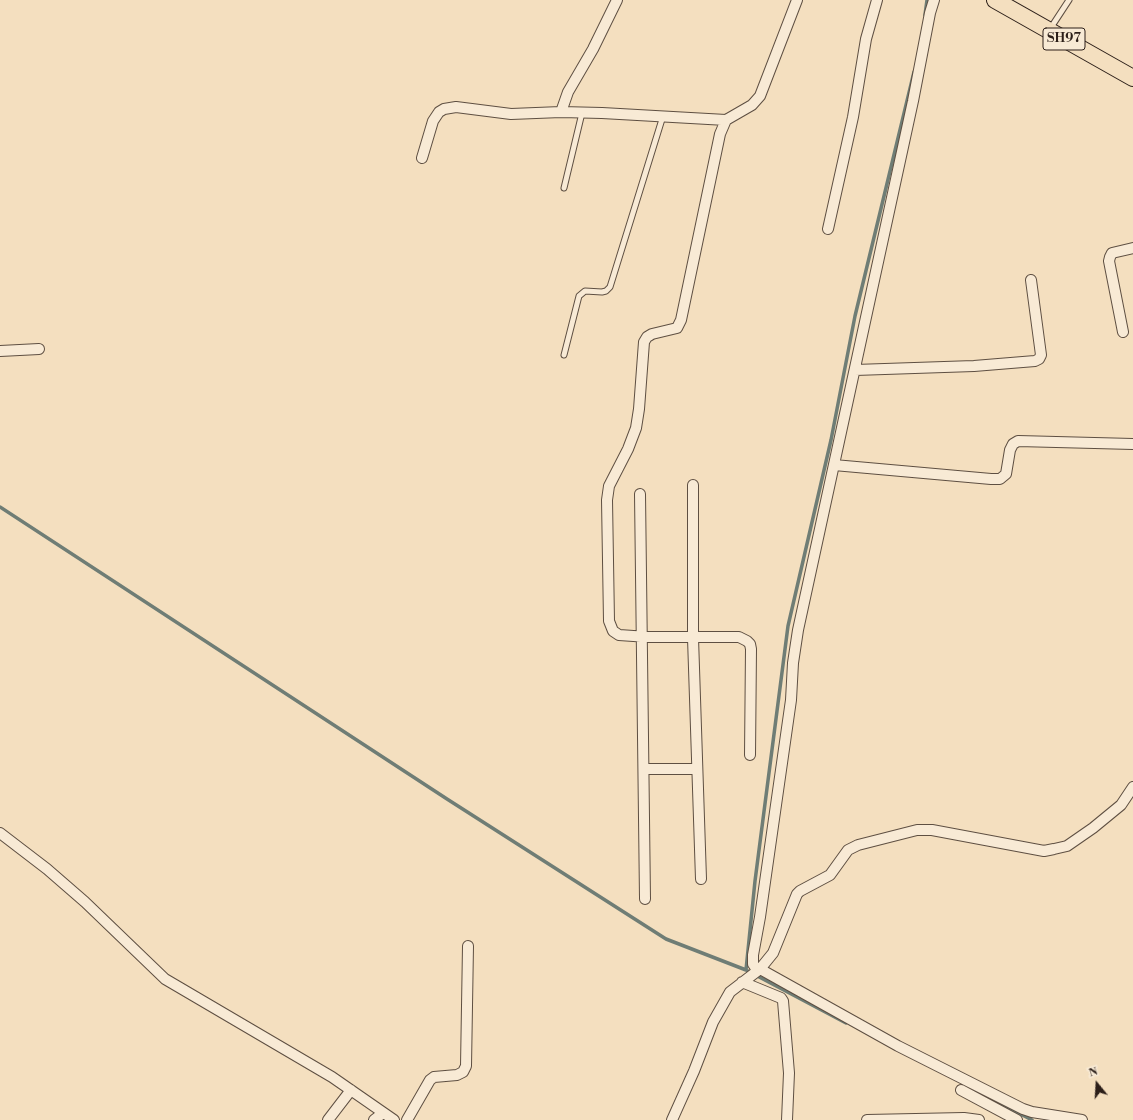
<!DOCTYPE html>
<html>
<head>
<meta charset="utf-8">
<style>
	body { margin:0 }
	#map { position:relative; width:1133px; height:1120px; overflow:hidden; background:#f4dfbf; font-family:"Libre Bodoni",serif }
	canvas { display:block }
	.north { position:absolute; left:1077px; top:1064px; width:40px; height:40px; -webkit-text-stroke:3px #f8ead5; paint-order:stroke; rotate:342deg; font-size:11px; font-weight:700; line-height:16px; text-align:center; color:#2c1f19 }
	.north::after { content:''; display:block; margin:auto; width:14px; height:18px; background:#2c1f19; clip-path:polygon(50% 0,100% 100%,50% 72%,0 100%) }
</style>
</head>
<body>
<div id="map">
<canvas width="1133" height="1120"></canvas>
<div class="north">N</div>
</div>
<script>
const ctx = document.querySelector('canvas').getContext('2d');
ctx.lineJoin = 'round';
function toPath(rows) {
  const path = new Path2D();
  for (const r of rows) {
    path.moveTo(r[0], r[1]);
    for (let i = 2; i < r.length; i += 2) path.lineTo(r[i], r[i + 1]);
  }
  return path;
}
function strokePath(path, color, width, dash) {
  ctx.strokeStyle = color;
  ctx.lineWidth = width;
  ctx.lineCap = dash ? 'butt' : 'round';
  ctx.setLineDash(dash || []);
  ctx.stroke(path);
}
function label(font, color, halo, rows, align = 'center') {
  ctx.font = font + ' "Libre Bodoni",serif';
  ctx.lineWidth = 3.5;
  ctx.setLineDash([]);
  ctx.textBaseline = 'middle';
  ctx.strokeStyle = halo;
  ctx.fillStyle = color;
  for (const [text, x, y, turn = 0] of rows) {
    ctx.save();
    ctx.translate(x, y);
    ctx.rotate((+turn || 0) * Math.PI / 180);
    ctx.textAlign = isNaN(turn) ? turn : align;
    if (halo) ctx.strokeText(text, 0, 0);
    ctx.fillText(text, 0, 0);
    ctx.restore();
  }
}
strokePath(toPath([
	[925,15,927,0],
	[0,507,447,799,666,939,746,970,846,1023],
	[746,970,755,881,788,626,831,440,855,316,914,72],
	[994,1100,1032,1120]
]), '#6f7d75', 3.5);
const service = toPath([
	[1050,29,1069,0],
	[564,188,582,113],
	[564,355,579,296,585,291,602,292,606,291,610,287,663,116]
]);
const minor = toPath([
	[561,112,568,92,593,49,617,0],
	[422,158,433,121,439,112,444,109,456,107,511,114,561,112,602,113,726,120],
	[828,229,853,117,866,39,877,0],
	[1123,332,1109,261,1110,257,1112,253,1133,248],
	[0,351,39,349],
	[855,370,974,366,1035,361,1039,359,1041,355,1031,280],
	[834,465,991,479,1000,479,1006,474,1010,450,1013,444,1018,441,1133,444],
	[693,485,693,638,701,879],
	[640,494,645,899],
	[750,755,751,649,750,644,747,641,739,637,648,637,619,635,613,631,609,621,607,500,609,486,628,449,636,428,639,409,644,342,647,337,652,334,677,328,681,320,720,134,726,120,752,105,760,96,797,0],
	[644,769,697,769],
	[0,833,47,869,85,902,165,979,332,1077,394,1120],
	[760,969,898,1046,1023,1109,1032,1112,1082,1120],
	[757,970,753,964,753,955,760,917,791,700,793,663,798,630,913,101,930,13,934,0],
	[742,982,781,998,783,1001,789,1073,787,1120],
	[961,1090,1017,1120],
	[328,1120,351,1090],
	[374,1120,383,1113],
	[407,1120,430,1080,434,1077,457,1075,463,1072,466,1066,468,946],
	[672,1120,694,1071,713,1022,730,992,760,969,773,953,797,894,800,891,830,875,848,850,858,845,917,830,932,830,1044,851,1054,849,1067,846,1093,828,1121,805,1133,787],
	[867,1120,964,1118,979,1120]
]);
const primary = toPath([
	[995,0,1133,78]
]);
strokePath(service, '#5e4f42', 7);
strokePath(minor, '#5e4f42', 12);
strokePath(primary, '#2c1f19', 18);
strokePath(service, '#f8ead5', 5);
strokePath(minor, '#f8ead5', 10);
strokePath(primary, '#f4dfbf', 16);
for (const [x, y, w] of [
	[1064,39,42]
]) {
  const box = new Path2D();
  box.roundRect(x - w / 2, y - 11, w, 22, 3);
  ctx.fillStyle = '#f8ead5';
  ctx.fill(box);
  strokePath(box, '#2c1f19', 1);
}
label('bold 13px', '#2c1f19', null, [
	["SH97",1064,39]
]);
</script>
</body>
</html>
